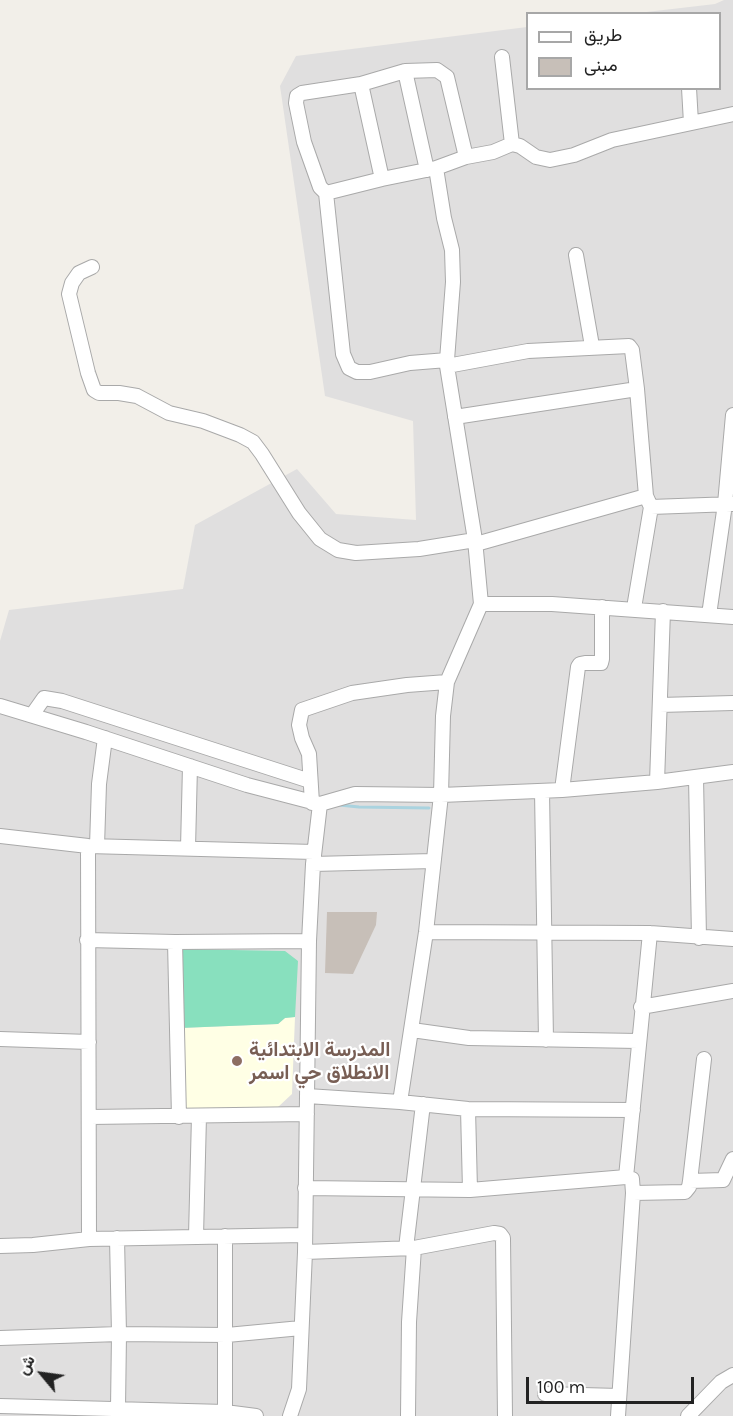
<!DOCTYPE html>
<html>
<head>
<meta charset="utf-8">
<style>
	body { margin:0 }
	#map { position:relative; width:733px; height:1416px; overflow:hidden; background:#f2efe9; font-family:Karla,Vazirmatn,sans-serif }
	canvas { display:block }
	.legend { position:absolute; left:526px; top:12px; width:195px; height:78px; box-sizing:border-box; background:#fff; border:2px solid #a7a7a7; margin:0; padding:8px 10px; list-style:none; font-size:18px; color:#222 }
	.legend li { display:flex; align-items:center; gap:12px; height:30px }
	.legend b { width:30px; border:2px solid #a7a7a7 }
	.north { position:absolute; left:12px; top:1344px; width:60px; height:60px; -webkit-text-stroke:4px #fff; paint-order:stroke; rotate:299deg; font-size:16px; font-weight:700; line-height:24px; text-align:center; color:#222 }
	.north::after { content:''; display:block; margin:auto; width:21px; height:27px; background:#222; clip-path:polygon(50% 0,100% 100%,50% 72%,0 100%) }
	.scale { position:absolute; left:526px; top:1377px; width:168px; height:27px; box-sizing:border-box; border:3px solid #222; border-top:0; padding-left:8px; font-size:18px; line-height:21px; white-space:nowrap; color:#222; -webkit-text-stroke:4px #fff; paint-order:stroke }
</style>
</head>
<body>
<div id="map">
<canvas width="733" height="1416"></canvas>
<ul class="legend">
<li><b style="height:8px;background:#fff"></b>طريق</li>
<li><b style="height:16px;background:#c7bfb8"></b>مبنى</li>
</ul>
<div class="north">ش</div>
<div class="scale">100 m</div>
</div>
<script>
const ctx = document.querySelector('canvas').getContext('2d');
ctx.lineJoin = 'round';
function fillPath(path, color) {
  ctx.fillStyle = color;
  ctx.fill(path, 'evenodd');
}
function toPath(rows) {
  const path = new Path2D();
  for (const r of rows) {
    path.moveTo(r[0], r[1]);
    for (let i = 2; i < r.length; i += 2) path.lineTo(r[i], r[i + 1]);
  }
  return path;
}
function strokePath(path, color, width, dash) {
  ctx.strokeStyle = color;
  ctx.lineWidth = width;
  ctx.lineCap = dash ? 'butt' : 'round';
  ctx.setLineDash(dash || []);
  ctx.stroke(path);
}
function label(font, color, halo, rows, align = 'center') {
  ctx.font = font + ' Karla,Vazirmatn,sans-serif';
  ctx.lineWidth = 4.5;
  ctx.setLineDash([]);
  ctx.textBaseline = 'middle';
  ctx.strokeStyle = halo;
  ctx.fillStyle = color;
  for (const [text, x, y, turn = 0] of rows) {
    ctx.save();
    ctx.translate(x, y);
    ctx.rotate((+turn || 0) * Math.PI / 180);
    ctx.textAlign = isNaN(turn) ? turn : align;
    if (halo) ctx.strokeText(text, 0, 0);
    ctx.fillText(text, 0, 0);
    ctx.restore();
  }
}
fillPath(toPath([
	[724,0,733,0,733,1416,0,1416,0,641,9,610,183,589,195,525,297,469,336,514,416,520,413,421,325,396,280,86,296,56,527,27,528,88,720,88,720,14,638,13,715,4]
]), '#e0dfdf');
fillPath(toPath([
	[295,1017,292,1094,277,1108,182,1110,180,1028,278,1024,285,1018]
]), '#ffffe5');
fillPath(toPath([
	[178,949,285,951,298,961,295,1017,285,1018,278,1024,180,1028]
]), '#88e0be');
strokePath(toPath([
	[339,805,359,807,429,808]
]), '#aad3df', 3);
fillPath(toPath([
	[327,912,377,912,376,925,353,974,325,973]
]), '#c7bfb8');
const minor = toPath([
	[502,57,512,144],
	[405,71,437,70,447,77,466,157,436,168,382,179,326,193,343,354,349,368,357,372,370,372,410,363,447,360,453,282,452,250,444,218,436,168],
	[361,84,405,71,427,170],
	[689,88,691,123],
	[466,157,493,152,512,144,520,146,536,157,550,160,574,155,612,140,733,114],
	[326,193,320,187,304,142,296,103,297,96,302,93,361,84,382,179],
	[576,255,592,346],
	[92,267,79,273,72,283,69,294,88,373,94,390,99,393,119,393,137,396,169,413,203,421,240,435,253,442,262,454,299,513,320,539,338,550,356,553,419,549,475,540],
	[455,417,637,389],
	[651,507,733,504],
	[476,544,646,496],
	[481,604,552,604,733,617],
	[709,615,725,504,733,415],
	[660,705,733,703],
	[0,706,86,732,247,785,320,804,313,864,309,941,305,1252,299,1389,290,1416],
	[32,715,44,698,62,701,310,781],
	[696,777,699,938],
	[657,782,663,611],
	[562,790,578,667,580,664,585,663,601,663,602,659,602,607],
	[542,791,546,1040],
	[312,803,309,754,302,738,299,725,302,710,352,693,407,685,447,682],
	[320,804,355,794,441,795,562,790,657,782,733,772],
	[0,836,88,846,314,852],
	[88,846,89,1239],
	[97,846,99,784,105,738],
	[188,848,190,766],
	[313,864,433,861],
	[426,932,650,933,733,939],
	[87,940,175,942,309,941],
	[175,942,179,1117],
	[641,1007,733,991],
	[412,1030,469,1038,638,1041],
	[0,1039,89,1042],
	[307,1096,400,1102,468,1109,633,1110],
	[400,1102,426,932,441,795,443,716,447,682,481,604,475,540,447,366,528,351,629,346,632,350,637,389,646,496,651,507,634,608],
	[468,1109,470,1190],
	[90,1117,307,1114],
	[690,1181,704,1059],
	[305,1188,470,1190,626,1177],
	[633,1193,685,1192,689,1187,690,1181,723,1180,733,1159],
	[196,1236,199,1116],
	[117,1238,119,1334,118,1408],
	[0,1246,33,1245,89,1239,304,1235],
	[406,1248,423,1104],
	[305,1252,414,1248,494,1233,500,1234,503,1238,505,1416],
	[0,1338,119,1334,227,1335,301,1328],
	[545,1394,619,1396],
	[0,1406,225,1412,256,1416],
	[225,1412,225,1236],
	[408,1416,409,1322,414,1248],
	[618,1416,633,1193,632,1179,626,1177,650,933],
	[688,1416,721,1382,733,1375]
]);
strokePath(minor, '#a9a9a9', 16);
strokePath(minor, '#fff', 14);
for (const [x, y, r, color] of [
	[237,1061,6,"#8d6e63"]
]) {
  const dot = new Path2D();
  dot.arc(x, y, r, 0, 2 * Math.PI);
  ctx.fillStyle = color;
  ctx.fill(dot);
  strokePath(dot, '#fff', 2);
}
label('bold 20px', '#785e54', '#fff', [
	["المدرسة الابتدائية",249,1050],
	["الانطلاق حي اسمر",249,1073]
], 'left');
</script>
</body>
</html>
